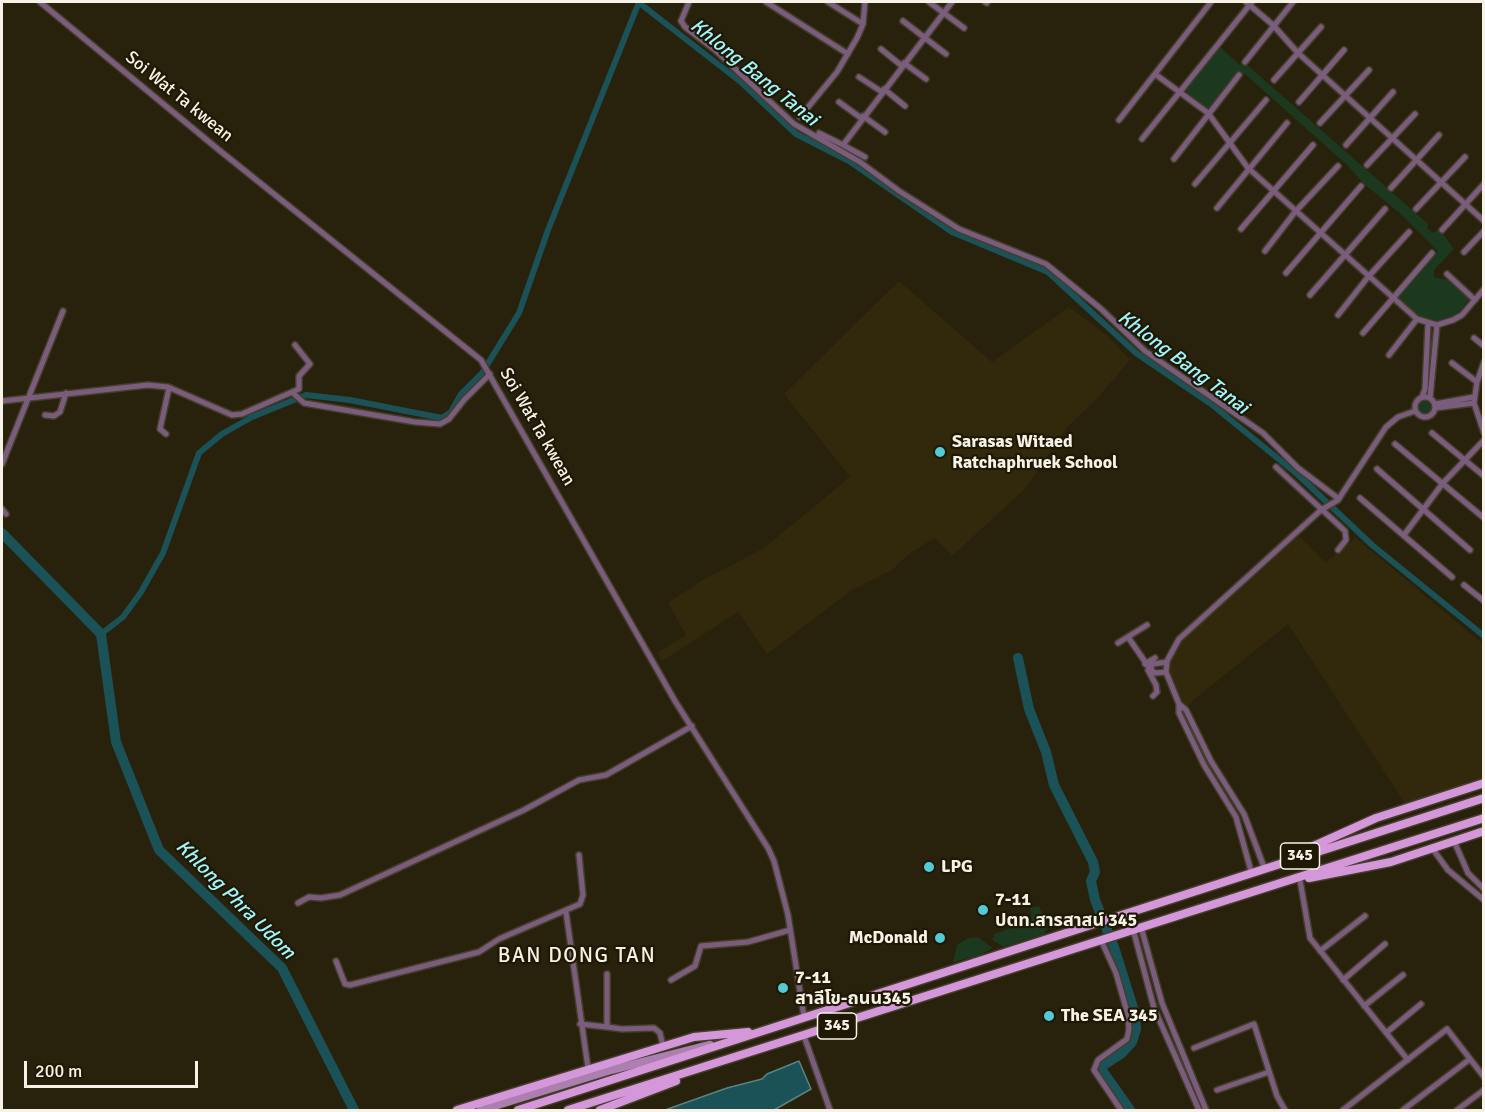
<!DOCTYPE html>
<meta charset="utf-8">
<style>
body{margin:0}
#map{position:relative;width:1485px;height:1112px;overflow:hidden;background:#28210c;font-family:Signika,sans-serif}
canvas{display:block}
.frame{position:absolute;inset:0;border:3px solid #f6f2e5;pointer-events:none}
.scale{position:absolute;left:24px;top:1061px;width:174px;height:27px;box-sizing:border-box;border:3px solid #f6f2e5;border-top:0;padding-left:8px;font-size:18px;line-height:21px;white-space:nowrap;color:#f6f2e5;-webkit-text-stroke:4px #1e1804;paint-order:stroke}
</style>
<div id="map">
<canvas width="1485" height="1112"></canvas>
<div class="frame"></div>
<div class="scale">200 m</div>
</div>
<script>
const ctx = document.querySelector('canvas').getContext('2d');
ctx.lineJoin = 'round';
function fill(path, color) {
  ctx.fillStyle = color;
  ctx.fill(path, 'evenodd');
}
function poly(rows) {
  const path = new Path2D();
  for (const r of rows) {
    if (r.length === 3) {
      path.moveTo(r[0] + r[2], r[1]);
      path.arc(r[0], r[1], r[2], 0, 2 * Math.PI);
      continue;
    }
    path.moveTo(r[0], r[1]);
    for (let i = 2; i < r.length; i += 2) path.lineTo(r[i], r[i + 1]);
  }
  return path;
}
function trace(path, color, width, dash) {
  ctx.strokeStyle = color;
  ctx.lineWidth = width;
  ctx.lineCap = dash ? 'butt' : 'round';
  ctx.setLineDash(dash || []);
  ctx.stroke(path);
}
function write(font, color, halo, rows, align = 'center') {
  ctx.font = font + ' Signika,"Noto Sans Thai",sans-serif';
  ctx.lineWidth = 4.5;
  ctx.setLineDash([]);
  ctx.textBaseline = 'middle';
  ctx.strokeStyle = halo;
  ctx.fillStyle = color;
  for (const [text, x, y, turn = 0] of rows) {
    ctx.save();
    ctx.translate(x, y);
    ctx.rotate((+turn || 0) * Math.PI / 180);
    ctx.textAlign = isNaN(turn) ? turn : align;
    if (halo) ctx.strokeText(text, 0, 0);
    ctx.fillText(text, 0, 0);
    ctx.restore();
  }
}
fill(poly([
 [899,281,992,362,1069,307,1109,337,1130,360,1097,399,1067,427,1026,488,952,556,935,538,910,553,892,570,852,590,767,654,738,612,662,661,657,653,686,635,668,603,701,581,764,548,850,477,784,394],
 [1299,536,1325,562,1356,538,1483,644,1483,784,1408,808,1288,624,1191,702,1186,710,1169,683,1167,662,1179,644]
]), '#32290c');
fill(poly([
 [1220,47,1240,65,1244,62,1428,224,1427,228,1433,233,1438,230,1443,234,1454,249,1434,270,1434,277,1453,281,1470,298,1459,312,1443,321,1429,321,1419,317,1397,296,1438,251,1403,216,1363,183,1347,165,1246,75,1241,73,1208,110,1185,90],
 [1425,407,10],
 [1039,906,1048,926,1044,934,1004,947,992,940,994,934,1032,921,1030,908],
 [978,937,993,948,978,956,953,962,957,945,968,938]
]), '#1c381e');
const water = poly([
 [799,1061,811,1089,774,1110,665,1110,727,1088,762,1079,767,1074,799,1061]
]);
fill(water, '#1a5257');
trace(water, '#5c8282', 1.5);
trace(poly([
 [638,2,742,83,796,134,849,161,952,232,1048,272,1136,353,1211,404,1297,474,1372,545,1484,636],
 [101,634,123,617,141,592,163,553,199,453,222,434,252,417,306,395,350,400,442,418,451,412,461,394,482,373,519,313,548,230,639,2]
]), '#1a5257', 6);
trace(poly([
 [2,533,101,634,116,742,159,850,282,968,354,1110],
 [1018,658,1029,709,1046,752,1054,785,1093,862,1095,872,1091,881,1095,900,1114,947,1135,1014,1136,1029,1132,1042,1122,1053,1102,1066,1101,1069,1130,1110]
]), '#1a5257', 10);
const minor = poly([
 [40,2,219,150,481,360,675,701,768,848,774,861,788,915,804,1017],
 [689,2,681,21,685,27,715,50,794,124,860,162,899,191,959,229,1046,264,1100,308,1145,351,1263,433,1298,468,1339,499],
 [766,2,848,54],
 [828,2,863,24],
 [929,2,964,28],
 [985,2,987,3],
 [1246,2,1273,25,1298,53,1484,221],
 [903,21,946,54],
 [881,49,902,66],
 [1245,62,1293,2],
 [904,63,926,79],
 [1155,74,1208,113,1248,168,1417,319,1437,325,1453,320,1462,315,1484,289],
 [859,77,882,92],
 [1274,80,1321,27],
 [884,89,905,106],
 [839,102,861,118],
 [1299,102,1344,50],
 [863,116,885,132],
 [800,117,837,72,857,38,863,24,865,2],
 [1119,120,1211,2],
 [1320,123,1369,70],
 [819,133,843,145,952,2],
 [1142,139,1252,2],
 [843,145,865,157],
 [1346,145,1393,92],
 [1174,159,1239,75],
 [1367,165,1415,114],
 [1195,184,1266,100],
 [1391,188,1439,135],
 [1217,208,1287,123],
 [1416,209,1465,157],
 [1241,229,1313,145],
 [1442,230,1484,184],
 [1265,251,1295,212,1338,166],
 [1464,252,1484,231],
 [1286,273,1361,186],
 [1447,274,1475,300],
 [1310,295,1385,209],
 [1338,315,1368,277,1409,232],
 [1363,333,1432,253],
 [1474,338,1484,346],
 [1389,355,1417,319],
 [1484,362,1477,382,1474,403,1484,433],
 [1452,363,1477,382],
 [293,393,304,403,415,422,440,424,449,419,464,400,490,374],
 [1425,407,10],
 [1422,397,1425,389,1428,324],
 [1430,398,1437,325],
 [2,401,148,385,168,387,232,415,242,414,299,389,299,376,310,364,295,345],
 [1435,404,1474,397],
 [1435,408,1474,403],
 [45,415,54,416,60,412,66,393],
 [1432,433,1484,476],
 [166,434,160,429,169,388],
 [1395,444,1484,518],
 [2,464,63,311],
 [1276,467,1345,531,1346,540,1338,550],
 [1377,469,1470,550],
 [1360,498,1452,577],
 [2,509,6,514],
 [1404,535,1443,483,1484,440],
 [1464,585,1484,601],
 [1128,637,1150,669],
 [1118,643,1147,625],
 [1145,664,1155,658],
 [1148,670,1156,685,1157,692,1153,696],
 [1166,672,1155,673,1150,669,1153,664,1167,662],
 [1179,704,1186,710,1211,761,1244,814,1264,867],
 [1454,841,1468,873,1484,889],
 [1432,848,1448,870,1484,900],
 [1251,871,1236,817,1204,765,1179,713,1179,704,1166,672,1167,661,1179,639,1321,510,1338,500,1386,427,1398,417,1415,411],
 [1300,880,1310,938,1408,1060],
 [298,903,309,897,321,898,340,895,524,810,579,780,606,775,692,726],
 [566,912,588,1068],
 [1141,927,1162,1003,1206,1110],
 [1133,929,1154,1008,1199,1110],
 [1101,940,1116,973,1128,1015,1129,1029,1127,1039,1098,1060,1094,1070,1121,1110],
 [1320,951,1365,916],
 [336,961,345,984,350,985,479,952,499,939,580,904,583,895,579,855],
 [607,974,607,1027,622,1029,654,1028,660,1033,663,1046],
 [671,980,695,966,701,946,748,942,790,930],
 [1343,980,1385,944],
 [1364,1006,1403,975],
 [580,1024,607,1027],
 [1386,1033,1421,1004],
 [804,1036,830,1110],
 [1194,1048,1254,1024,1277,1096,1285,1110],
 [1217,1090,1269,1072],
 [1343,1110,1447,1029,1484,1077],
 [1403,1110,1470,1059],
 [1457,1110,1484,1090]
]);
const secondary = poly([
 [481,1110,611,1070,710,1045]
]);
const primary = poly([
 [1307,849,1376,818,1484,783],
 [1309,878,1391,862,1484,831],
 [457,1110,694,1037,748,1032],
 [518,1110,1484,798],
 [568,1110,1484,818],
 [600,1110,676,1081]
]);
trace(minor, '#453e2a', 8);
trace(secondary, '#453e2a', 10);
trace(primary, '#453e2a', 11);
trace(minor, '#7a5d7d', 5);
trace(secondary, '#ad7fb1', 8);
trace(primary, '#d498da', 8);
for (const [x, y, r, color] of [
 [940,452,6,"#52cbd7"],
 [929,867,6,"#52cbd7"],
 [983,910,6,"#52cbd7"],
 [940,938,6,"#52cbd7"],
 [783,988,6,"#52cbd7"],
 [1049,1016,6,"#52cbd7"]
]) {
  const dot = new Path2D();
  dot.arc(x, y, r, 0, 2 * Math.PI);
  ctx.fillStyle = color;
  ctx.fill(dot);
  trace(dot, '#1e1804', 2);
}
for (const [x, y, w] of [
 [1300,856,39],
 [837,1026,39]
]) {
  const box = new Path2D();
  box.roundRect(x - w / 2, y - 13, w, 26, 4.5);
  ctx.fillStyle = '#1e1804';
  ctx.fill(box);
  trace(box, '#f6f2e5', 1.5);
}
write('bold 16px', '#f6f2e5', null, [
 ["345",1300,856],
 ["345",837,1026]
]);
write('18px', '#f6f2e5', '#1e1804', [
 ["Soi Wat Ta kwean",179,97,39],
 ["Soi Wat Ta kwean",537,427,60]
]);
write('bold 18px', '#f6f2e5', '#1e1804', [
 ["Sarasas Witaed",952,442],
 ["Ratchaphruek School",952,463],
 ["LPG",941,867],
 ["7-11",995,900],
 ["ปตท.สารสาสน์ 345",995,921],
 ["McDonald",928,938,"right"],
 ["7-11",795,978],
 ["สาลีโข-ถนน345",795,999],
 ["The SEA 345",1061,1016]
], 'left');
write('italic 20px', '#a1f5fd', '#1e1804', [
 ["Khlong Bang Tanai",754,73,39],
 ["Khlong Bang Tanai",1183,363,37],
 ["Khlong Phra Udom",235,900,45]
]);
ctx.letterSpacing = '1.5px';
write('21px', '#f6f2e5', '#1e1804', [
 ["BAN DONG TAN",577,956]
]);
ctx.letterSpacing = '0px';
</script>
